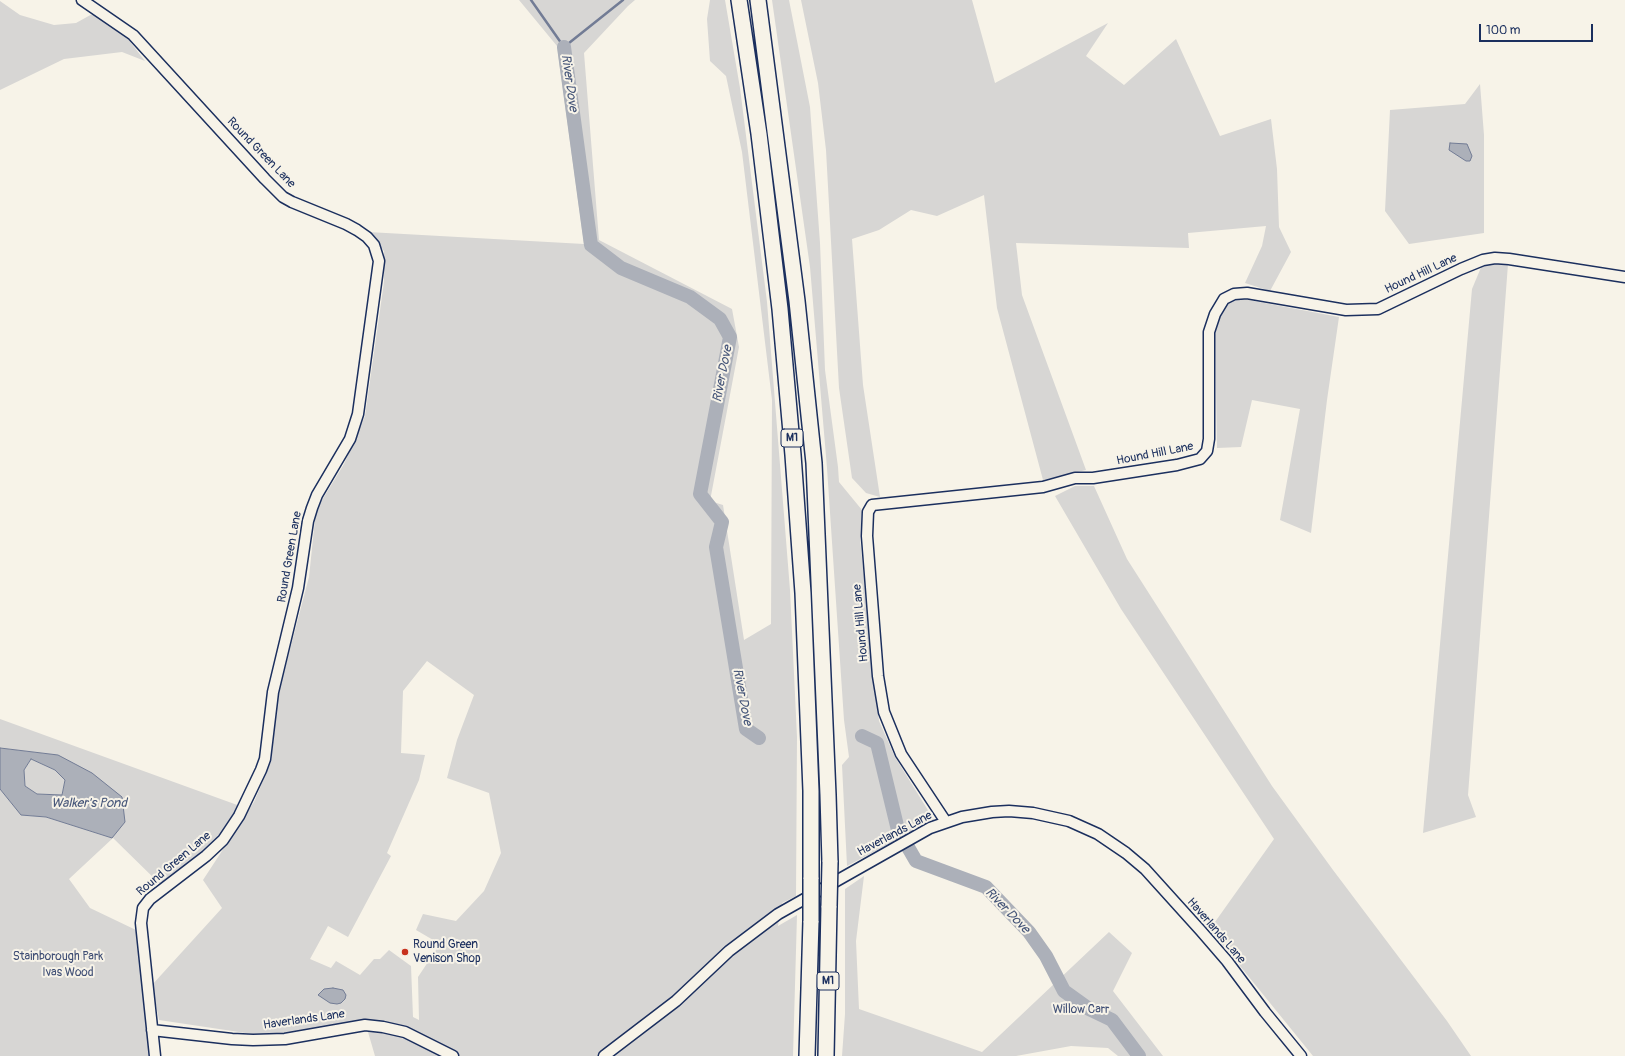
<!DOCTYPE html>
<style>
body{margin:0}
#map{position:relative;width:1625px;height:1056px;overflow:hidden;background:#f7f3e8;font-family:Pangolin,sans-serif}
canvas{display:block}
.scale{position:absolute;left:1479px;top:24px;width:114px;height:18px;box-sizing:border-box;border:2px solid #1b2f5e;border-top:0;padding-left:5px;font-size:12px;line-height:14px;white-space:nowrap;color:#1b2f5e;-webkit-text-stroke:3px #f7f3e8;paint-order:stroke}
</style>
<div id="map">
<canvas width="1625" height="1056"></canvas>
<div class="scale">100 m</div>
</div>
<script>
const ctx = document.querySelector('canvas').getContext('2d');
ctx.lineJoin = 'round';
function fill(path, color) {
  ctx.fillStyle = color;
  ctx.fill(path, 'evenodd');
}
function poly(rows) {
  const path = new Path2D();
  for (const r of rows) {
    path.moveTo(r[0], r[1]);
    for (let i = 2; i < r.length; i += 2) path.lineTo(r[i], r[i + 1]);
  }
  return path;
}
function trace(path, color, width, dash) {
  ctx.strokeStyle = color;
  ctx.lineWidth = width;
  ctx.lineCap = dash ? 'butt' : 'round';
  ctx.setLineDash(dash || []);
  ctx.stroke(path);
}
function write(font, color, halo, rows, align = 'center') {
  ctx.font = font + ' Pangolin,sans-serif';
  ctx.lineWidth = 4;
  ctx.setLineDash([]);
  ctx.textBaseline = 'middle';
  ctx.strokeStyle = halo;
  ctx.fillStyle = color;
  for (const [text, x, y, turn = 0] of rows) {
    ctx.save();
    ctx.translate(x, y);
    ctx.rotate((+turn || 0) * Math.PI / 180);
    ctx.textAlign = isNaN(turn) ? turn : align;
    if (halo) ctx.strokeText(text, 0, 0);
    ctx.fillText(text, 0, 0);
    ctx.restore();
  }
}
fill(poly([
 [519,0,635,0,628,6,584,53,599,240,732,309,739,347,710,501,723,505,744,640,771,624,772,400,742,152,726,76,710,61,707,19,710,0,725,0,740,88,767,302,790,590,797,737,796,896,782,903,778,926,797,915,793,1056,375,1056,368,1032,259,1035,159,1020,152,985,222,908,203,880,254,802,271,762,278,695,309,577,316,510,344,464,365,416,384,282,384,251,368,232,584,244,557,46],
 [427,661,474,695,457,740,447,778,489,793,501,853,484,891,456,921,423,914,416,930,440,944,418,977,419,1020,413,1017,411,966,389,950,380,959,374,959,360,975,336,961,331,968,310,959,328,926,348,937,391,856,387,853,419,780,425,755,401,753,403,691],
 [772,0,789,0,810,107,820,243,825,370,838,467,839,482,862,510,860,539,879,721,895,757,934,820,847,866,842,765,849,757,844,720,827,468,810,267],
 [801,0,972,0,995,83,1108,23,1086,56,1124,85,1176,39,1220,136,1271,119,1277,169,1279,227,1291,252,1270,291,1245,283,1262,246,1266,226,1188,233,1189,248,1016,243,1022,295,1086,470,1043,480,997,308,984,195,937,216,911,210,879,230,852,239,863,385,880,497,866,493,852,478,839,388,826,150,818,83],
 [0,1,20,15,54,25,76,23,94,13,124,34,145,61,122,52,64,59,0,90],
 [1480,84,1484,135,1484,233,1409,244,1385,211,1390,110,1465,104],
 [1496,261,1508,264,1468,795,1476,817,1423,833,1472,289,1482,265],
 [1238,298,1339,317,1327,400,1311,533,1280,520,1300,409,1252,400,1241,447,1217,448,1215,326,1226,304],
 [1075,486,1094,486,1127,559,1272,786,1333,870,1447,1021,1471,1056,1313,1056,1210,929,1274,839,1121,609,1055,496],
 [0,719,240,806,221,835,161,885,113,838,69,879,90,908,136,930,150,1056,0,1056,0,789,22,815,46,817,112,838,58,755,0,748],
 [31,759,55,770,65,780,62,795,37,794,25,786,24,770],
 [864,876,856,941,859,1009,982,1052,1109,932,1132,953,1113,991,1163,1056,1118,1056,1108,1048,1071,1046,1016,1056,842,1056,845,1014,845,889]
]), '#d7d6d4');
const water = poly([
 [1450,143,1467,144,1472,156,1470,161,1466,161,1449,150,1450,143],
 [0,748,58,755,92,773,122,797,125,822,112,838,46,817,21,815,0,789,0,748],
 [31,759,55,770,65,780,62,795,37,794,25,786,24,770,31,759],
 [333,988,343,990,346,995,345,999,341,1003,337,1004,330,1003,318,995,324,989,333,988]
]);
fill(water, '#acb0b9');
trace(water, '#727c95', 1);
trace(poly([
 [531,0,564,47,623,0]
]), '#727c95', 2.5);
trace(poly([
 [564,47,591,245,621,268,690,297,720,319,730,337,700,494,722,522,716,547,746,729,759,738],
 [862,736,877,743,898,830,916,861,986,887,1029,932,1046,956,1064,991,1089,1009,1112,1020,1139,1056]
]), '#acb0b9', 14);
const minor = poly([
 [82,0,133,35,265,179,283,197,292,202,346,224,357,230,367,237,374,245,379,261,358,414,350,439,317,495,312,508,308,521,298,588,273,692,265,759,261,770,239,816,223,840,206,856,150,899,143,908,141,923,155,1056],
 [946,822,901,754,884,712,878,676,867,536,868,512,872,505,1043,487,1075,478,1093,478,1177,465,1200,459,1207,451,1209,439,1209,332,1215,314,1224,299,1234,294,1247,293,1346,310,1378,309,1461,269,1483,260,1495,258,1509,259,1625,277],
 [152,1030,232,1039,253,1040,285,1039,365,1025,383,1027,405,1032,453,1056],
 [604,1056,676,1001,729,951,778,914,930,828,962,817,992,812,1009,811,1033,813,1069,821,1098,834,1126,853,1145,869,1201,931,1227,961,1265,1012,1301,1056]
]);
const highway = poly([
 [739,0,759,134,780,309,793,455,803,593,811,791,811,879],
 [758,0,797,301,814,463,828,795,830,862],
 [807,1056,811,921],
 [826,1056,829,906]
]);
trace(minor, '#1b2f5e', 13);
trace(highway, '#1b2f5e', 18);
trace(minor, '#f7f3e8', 10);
trace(highway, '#f7f3e8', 15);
const highwayBridge = poly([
 [829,906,830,862],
 [811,921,811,879]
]);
trace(highwayBridge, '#1b2f5e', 18, []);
trace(highwayBridge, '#f7f3e8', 15);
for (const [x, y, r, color] of [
 [405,952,4,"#c8321e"]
]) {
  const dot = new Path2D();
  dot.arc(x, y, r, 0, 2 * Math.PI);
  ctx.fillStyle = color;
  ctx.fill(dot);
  trace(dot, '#f7f3e8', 1.5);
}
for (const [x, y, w] of [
 [792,438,22],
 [828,981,22]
]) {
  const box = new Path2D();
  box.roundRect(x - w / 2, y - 9, w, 18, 3);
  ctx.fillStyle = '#f7f3e8';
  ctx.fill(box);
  trace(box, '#1b2f5e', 1);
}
write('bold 11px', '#1b2f5e', null, [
 ["M1",792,438],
 ["M1",828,981]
]);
write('12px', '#1b2f5e', '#f7f3e8', [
 ["Round Green Lane",261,153,46],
 ["Hound Hill Lane",1421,274,-25],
 ["Hound Hill Lane",1155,454,-11],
 ["Round Green Lane",290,557,-80],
 ["Hound Hill Lane",861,623,-95],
 ["Haverlands Lane",895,834,-28],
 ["Round Green Lane",174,864,-40],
 ["Haverlands Lane",1216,931,49],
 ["Haverlands Lane",304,1020,-8]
]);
write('12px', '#1b2f5e', '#f7f3e8', [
 ["Round Green",413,945],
 ["Venison Shop",413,959]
], 'left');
write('12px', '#415076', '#f7f3e8', [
 ["Stainborough Park",58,957],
 ["Ivas Wood",68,973],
 ["Willow Carr",1081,1010]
]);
write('italic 13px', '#465679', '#f7f3e8', [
 ["River Dove",569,83,82],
 ["River Dove",723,374,-79],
 ["River Dove",742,697,79],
 ["Walker's Pond",89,804],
 ["River Dove",1007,911,46]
]);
</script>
